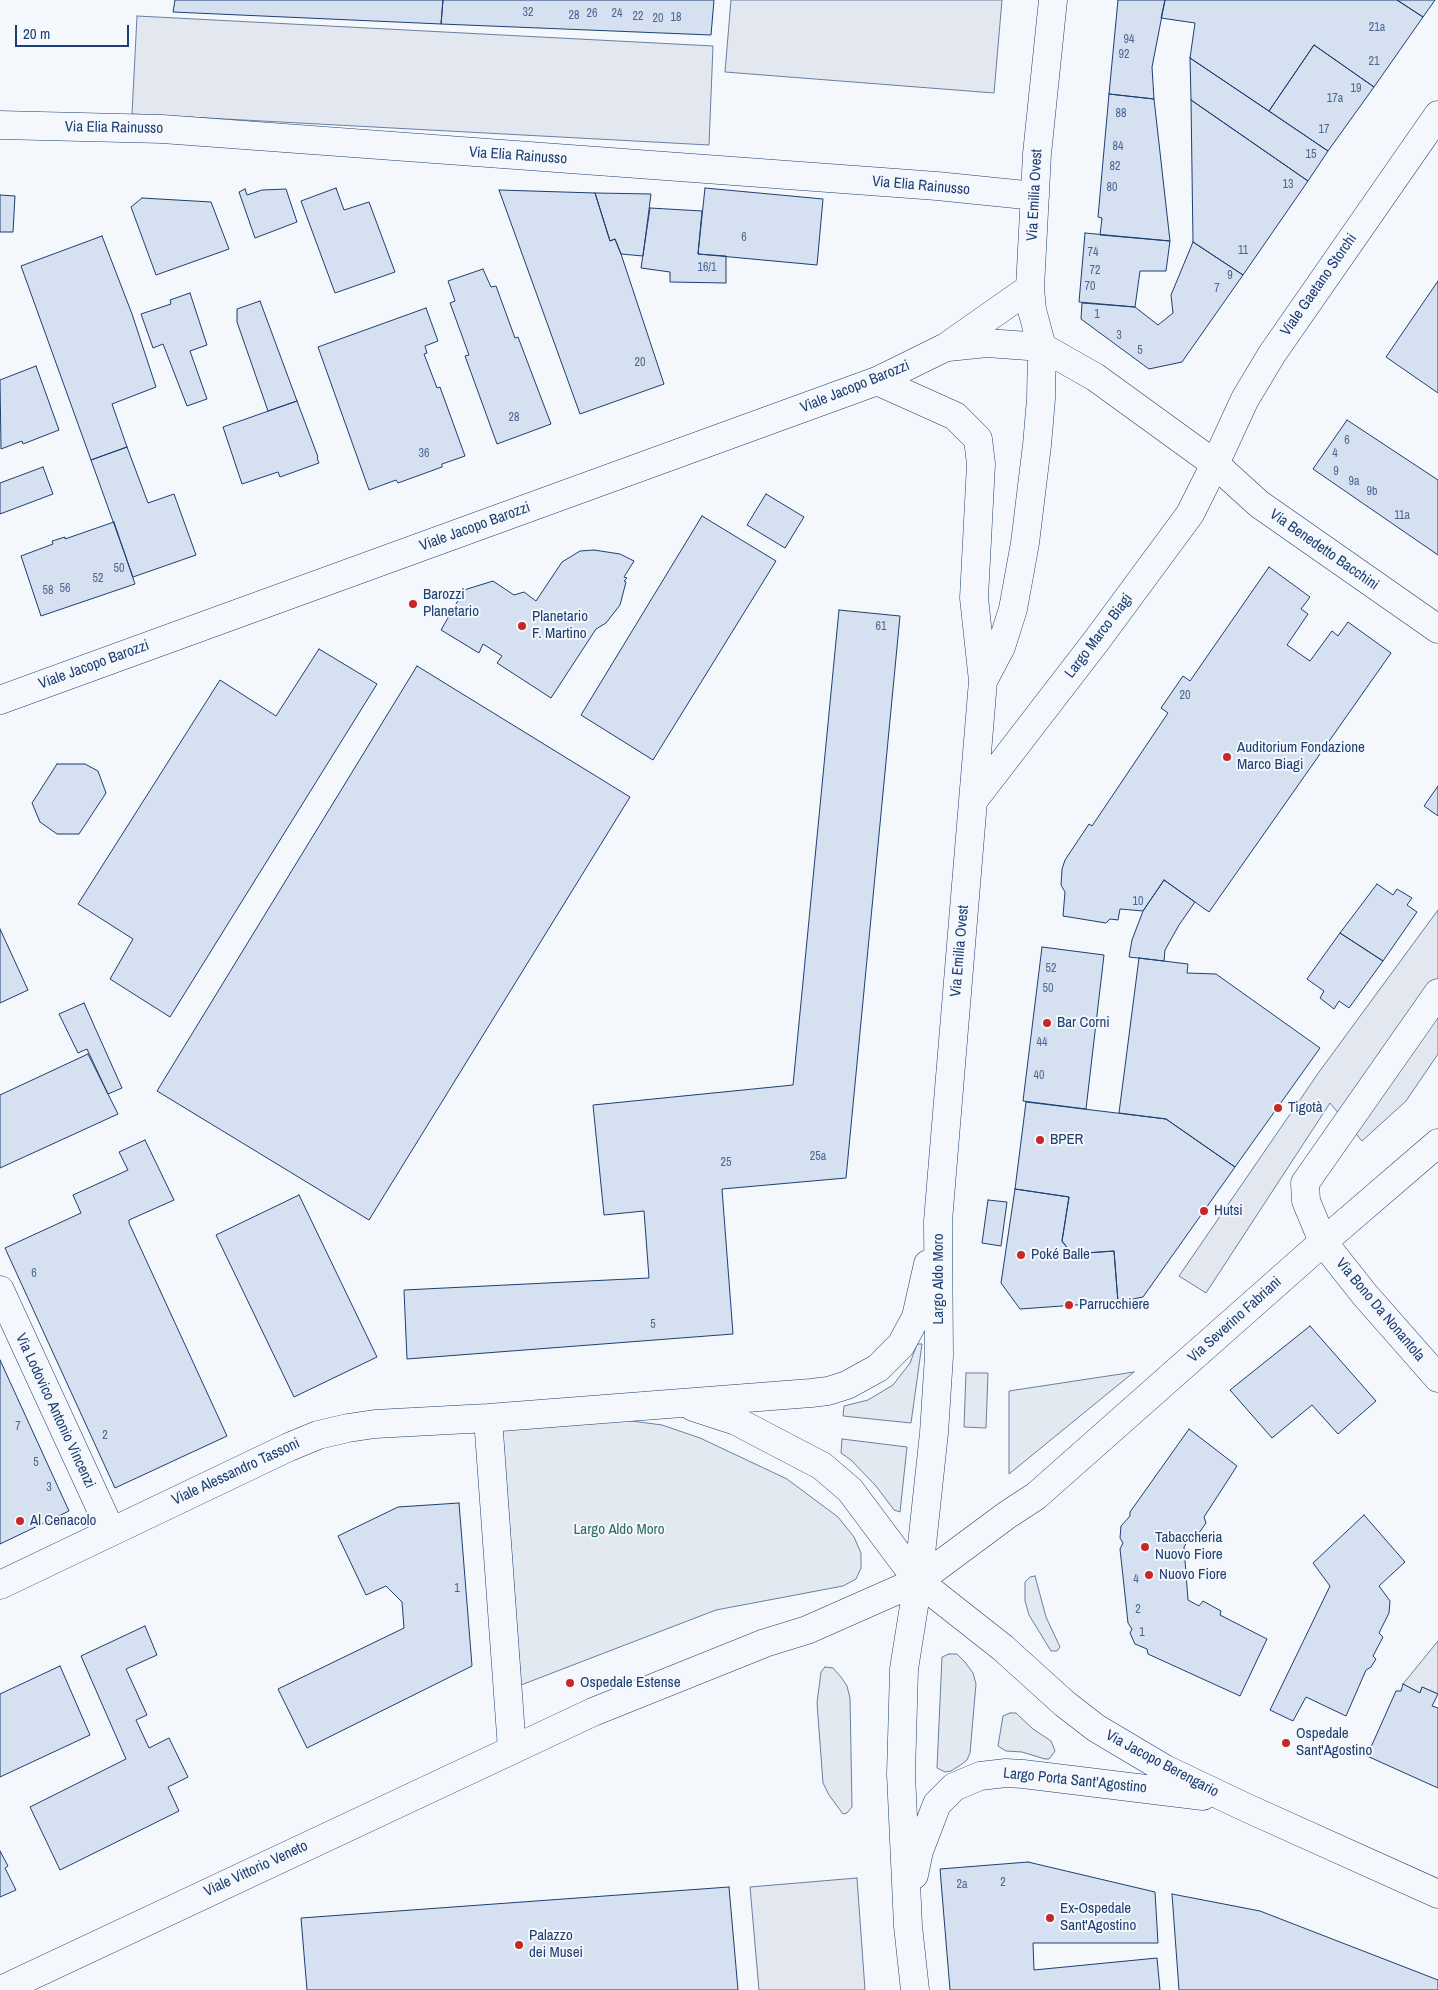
<!DOCTYPE html>
<meta charset="utf-8">
<style>
body{margin:0}
#map{position:relative;width:1438px;height:1990px;overflow:hidden;background:#f4f7fb;font-family:"Archivo Narrow",sans-serif}
canvas{display:block}
.scale{position:absolute;left:15px;top:25px;width:114px;height:22px;box-sizing:border-box;border:2px solid #1d3f73;border-top:0;padding-left:6px;font-size:15px;line-height:18px;white-space:nowrap;color:#1d3f73;-webkit-text-stroke:4px #f4f7fb;paint-order:stroke}
</style>
<div id="map">
<canvas width="1438" height="1990"></canvas>
<div class="scale">20 m</div>
</div>
<script>
const ctx = document.querySelector('canvas').getContext('2d');
ctx.lineJoin = 'round';
function fill(path, color) {
  ctx.fillStyle = color;
  ctx.fill(path, 'evenodd');
}
function poly(rows) {
  const path = new Path2D();
  for (const r of rows) {
    path.moveTo(r[0], r[1]);
    for (let i = 2; i < r.length; i += 2) path.lineTo(r[i], r[i + 1]);
  }
  return path;
}
function trace(path, color, width, dash) {
  ctx.strokeStyle = color;
  ctx.lineWidth = width;
  ctx.lineCap = dash ? 'butt' : 'round';
  ctx.setLineDash(dash || []);
  ctx.stroke(path);
}
function write(font, color, halo, rows, align = 'center') {
  ctx.font = font + ' "Archivo Narrow",sans-serif';
  ctx.lineWidth = 4;
  ctx.setLineDash([]);
  ctx.textBaseline = 'middle';
  ctx.strokeStyle = halo;
  ctx.fillStyle = color;
  for (const [text, x, y, turn = 0] of rows) {
    ctx.save();
    ctx.translate(x, y);
    ctx.rotate((+turn || 0) * Math.PI / 180);
    ctx.textAlign = isNaN(turn) ? turn : align;
    if (halo) ctx.strokeText(text, 0, 0);
    ctx.fillText(text, 0, 0);
    ctx.restore();
  }
}
const green = poly([
 [917,1344,922,1344,911,1423,843,1416,844,1406,868,1400,893,1385,910,1363,917,1344],
 [1134,1372,1009,1474,1009,1391,1134,1372],
 [966,1373,988,1373,986,1428,964,1427,966,1373],
 [617,1419,662,1425,700,1438,787,1479,838,1517,854,1537,861,1553,861,1568,856,1579,843,1586,716,1610,521,1685,502,1424,617,1419],
 [842,1439,907,1447,900,1512,894,1510,876,1486,851,1460,841,1453,842,1439],
 [1035,1576,1046,1617,1060,1647,1057,1651,1051,1651,1029,1615,1025,1601,1025,1582,1030,1577,1035,1576],
 [949,1654,957,1654,965,1662,973,1673,976,1684,970,1753,967,1760,962,1764,951,1771,945,1772,937,1768,942,1657,949,1654],
 [825,1667,833,1668,841,1677,847,1686,850,1698,852,1807,847,1813,843,1814,829,1795,823,1783,817,1703,821,1672,825,1667],
 [1010,1713,1016,1713,1033,1729,1051,1741,1055,1751,1049,1759,1045,1759,1022,1752,1006,1751,998,1746,1003,1716,1010,1713]
]);
fill(green, '#e3e9f0');
trace(green, '#687fa3', 1);
const parking = poly([
 [731,0,1002,0,994,93,725,72,731,0],
 [137,16,713,46,709,145,132,114,137,16],
 [1438,910,1438,1054,1406,1101,1362,1141,1330,1103,1206,1293,1179,1276,1319,1072,1438,910],
 [1438,1641,1438,1694,1422,1687,1420,1693,1403,1684,1438,1641],
 [857,1878,865,1990,759,1990,750,1887,857,1878]
]);
fill(parking, '#e3e8f0');
trace(parking, '#687fa3', 1);
const building = poly([
 [175,0,443,0,441,24,173,12,175,0],
 [443,0,714,0,711,35,441,24,443,0],
 [1118,0,1165,0,1152,67,1154,99,1109,94,1118,0],
 [1165,0,1397,0,1423,17,1374,87,1314,45,1269,111,1190,58,1195,23,1161,18,1165,0],
 [1397,0,1435,0,1423,17,1397,0],
 [1314,45,1374,87,1328,151,1269,111,1314,45],
 [1190,58,1328,151,1308,181,1191,100,1190,58],
 [1109,94,1154,99,1170,241,1100,235,1102,218,1098,217,1109,94],
 [1191,100,1308,181,1243,275,1193,242,1191,100],
 [336,188,344,210,369,202,395,272,335,293,301,201,336,188],
 [705,188,823,199,817,265,698,254,705,188],
 [245,189,247,195,262,190,286,189,297,222,255,238,239,192,245,189],
 [499,190,595,193,610,241,615,239,621,254,664,384,580,414,499,190],
 [595,193,651,194,643,256,621,254,615,239,610,241,595,193],
 [0,195,15,196,13,232,0,232,0,195],
 [142,198,211,202,229,249,156,275,131,207,142,198],
 [650,208,702,211,698,254,726,256,726,283,670,282,670,272,641,268,650,208],
 [1085,233,1170,241,1166,271,1140,271,1135,307,1079,302,1085,233],
 [102,236,132,314,156,387,112,404,127,447,91,460,21,266,102,236],
 [1193,242,1243,275,1182,362,1149,369,1081,319,1082,303,1135,307,1158,325,1173,313,1171,295,1193,242],
 [483,269,491,287,496,286,515,338,518,337,551,424,497,444,465,356,469,355,450,303,455,301,448,281,483,269],
 [1438,281,1438,393,1386,357,1438,281],
 [190,293,207,345,190,351,207,399,187,406,163,344,153,348,141,314,171,304,170,300,190,293],
 [260,301,297,401,268,411,237,322,237,309,260,301],
 [426,308,438,341,425,346,427,353,424,354,437,388,440,387,465,456,442,464,442,467,398,483,396,480,369,490,318,347,426,308],
 [36,366,59,430,23,444,22,441,1,449,0,380,36,366],
 [297,401,318,457,317,458,319,463,280,477,278,472,242,484,223,427,297,401],
 [1347,420,1438,480,1438,555,1313,469,1347,420],
 [127,447,148,503,174,494,196,555,133,577,91,460,127,447],
 [43,467,53,494,0,514,0,483,43,467],
 [766,494,804,517,785,548,747,525,766,494],
 [702,516,776,561,653,760,581,715,702,516],
 [114,522,135,584,41,616,21,556,53,544,52,541,65,537,65,539,114,522],
 [594,550,620,554,634,561,624,577,627,578,624,581,626,582,620,605,606,623,596,629,551,698,497,663,502,656,483,644,479,653,441,630,464,590,493,581,514,595,524,592,536,601,562,562,580,551,594,550],
 [1269,567,1310,597,1301,609,1308,614,1287,645,1310,661,1332,631,1338,636,1348,622,1391,653,1209,912,1164,880,1143,911,1120,909,1118,920,1110,919,1106,923,1063,916,1065,892,1061,885,1062,869,1065,860,1089,824,1092,826,1168,713,1161,708,1183,676,1190,681,1269,567],
 [839,610,900,616,846,1178,722,1189,733,1334,407,1359,404,1290,649,1278,644,1211,604,1215,593,1105,793,1085,839,610],
 [319,649,377,684,170,1017,110,979,133,939,78,904,220,680,276,716,319,649],
 [417,666,630,797,369,1220,157,1091,417,666],
 [57,764,85,764,98,771,106,793,79,834,57,834,40,822,32,803,57,764],
 [1438,786,1438,816,1424,806,1438,786],
 [1164,880,1195,902,1179,925,1165,950,1164,961,1129,957,1132,940,1143,911,1164,880],
 [1377,884,1393,895,1397,889,1412,898,1407,905,1417,912,1383,961,1340,933,1377,884],
 [0,929,28,990,0,1003,0,929],
 [1340,933,1383,961,1349,1008,1339,1001,1334,1009,1320,998,1324,991,1307,979,1340,933],
 [1042,947,1104,955,1086,1109,1023,1101,1042,947],
 [1139,958,1188,964,1187,973,1216,974,1320,1048,1235,1167,1166,1119,1119,1113,1139,958],
 [84,1003,122,1088,108,1094,87,1049,78,1053,59,1014,84,1003],
 [88,1054,118,1114,0,1168,0,1095,88,1054],
 [1026,1102,1166,1119,1235,1167,1143,1297,1118,1302,1114,1251,1072,1254,1062,1241,1069,1197,1015,1189,1026,1102],
 [145,1140,174,1200,129,1220,129,1223,227,1436,115,1488,5,1248,81,1213,73,1195,128,1170,119,1152,145,1140],
 [1015,1189,1069,1197,1062,1241,1072,1254,1114,1251,1118,1302,1020,1309,1001,1283,1015,1189],
 [299,1195,377,1357,294,1397,216,1235,299,1195],
 [988,1200,1007,1202,1001,1246,982,1243,988,1200],
 [1310,1326,1376,1401,1338,1434,1312,1405,1272,1438,1230,1390,1310,1326],
 [0,1360,69,1511,0,1544,0,1360],
 [1189,1429,1237,1466,1204,1517,1206,1523,1196,1537,1190,1537,1184,1547,1188,1600,1199,1606,1203,1601,1221,1611,1220,1615,1267,1639,1240,1696,1148,1654,1147,1649,1135,1644,1130,1633,1132,1629,1128,1623,1120,1549,1123,1543,1120,1538,1121,1526,1130,1516,1130,1512,1189,1429],
 [459,1503,472,1666,307,1748,278,1689,404,1628,402,1602,386,1586,366,1595,338,1536,398,1507,459,1503],
 [1364,1515,1405,1562,1379,1586,1390,1601,1389,1613,1379,1633,1383,1637,1373,1656,1376,1659,1371,1667,1366,1670,1346,1716,1306,1697,1293,1721,1270,1710,1330,1586,1313,1563,1364,1515],
 [145,1626,157,1655,126,1669,147,1715,136,1720,149,1748,169,1738,188,1777,168,1787,179,1811,60,1870,30,1807,126,1759,81,1656,145,1626],
 [60,1666,90,1735,0,1777,0,1694,60,1666],
 [1403,1684,1420,1693,1422,1687,1438,1694,1432,1706,1438,1708,1438,1788,1367,1756,1396,1691,1401,1691,1403,1684],
 [0,1851,8,1866,5,1868,16,1890,0,1897,0,1851],
 [1028,1862,1155,1892,1158,1943,1033,1943,1034,1970,1157,1958,1160,1990,950,1990,940,1869,1028,1862],
 [729,1887,738,1990,307,1990,301,1918,729,1887],
 [1172,1894,1260,1911,1438,1980,1438,1990,1179,1990,1172,1894]
]);
fill(building, '#d5e0f0');
trace(building, '#1d3f73', 1);
const minor = poly([
 [0,125,162,129,937,186,1035,196],
 [948,347,987,343,1042,347,1095,377,1215,464,1259,504,1438,629],
 [877,381,955,416,978,439,981,464,974,598,983,681,938,1221,939,1356,934,1433,918,1581,904,1669,901,1774,908,1926,915,1990],
 [983,681,1001,647,1013,609,1025,543,1037,445,1041,399,1042,347,1032,310,1030,288,1037,154,1053,0],
 [0,700,877,381,946,347,1030,288],
 [973,801,1097,640,1190,514,1215,464,1245,399,1272,354,1438,115],
 [1438,993,1305,1183,1306,1201,1323,1242,1365,1295,1438,1378],
 [0,1290,111,1531],
 [693,1407,736,1421,822,1466,850,1490,918,1581,1003,1648,1065,1704,1096,1728,1165,1769,1247,1808,1438,1894],
 [488,1418,512,1749],
 [0,1585,289,1447,318,1435,348,1428,375,1424,488,1418,811,1393,828,1391,847,1385,878,1368,901,1345,916,1317,928,1264],
 [914,1875,919,1851,937,1804,954,1787,980,1776,1006,1773,1023,1774,1203,1796],
 [1,1990,593,1712,765,1643,807,1630,918,1581,1007,1515,1036,1496,1323,1242,1438,1143]
]);
trace(minor, '#1d3f73', 29);
trace(minor, '#f4f7fb', 28);
for (const [x, y, r, color] of [
 [413,604,5,"#c62828"],
 [522,626,5,"#c62828"],
 [1227,757,5,"#c62828"],
 [1047,1023,5,"#c62828"],
 [1278,1108,5,"#c62828"],
 [1040,1140,5,"#c62828"],
 [1204,1211,5,"#c62828"],
 [1021,1255,5,"#c62828"],
 [1069,1305,5,"#c62828"],
 [20,1521,5,"#c62828"],
 [1145,1547,5,"#c62828"],
 [1149,1575,5,"#c62828"],
 [570,1683,5,"#c62828"],
 [1286,1743,5,"#c62828"],
 [1050,1918,5,"#c62828"],
 [519,1945,5,"#c62828"]
]) {
  const dot = new Path2D();
  dot.arc(x, y, r, 0, 2 * Math.PI);
  ctx.fillStyle = color;
  ctx.fill(dot);
  trace(dot, '#f4f7fb', 2);
}
write('12px', '#4b6792', null, [
 ["32",528,13],
 ["26",592,14],
 ["24",617,14],
 ["28",574,16],
 ["22",638,17],
 ["18",676,18],
 ["20",658,19],
 ["21a",1377,28],
 ["94",1129,40],
 ["92",1124,55],
 ["21",1374,62],
 ["19",1356,89],
 ["17a",1335,99],
 ["88",1121,114],
 ["17",1324,130],
 ["84",1118,147],
 ["15",1311,155],
 ["82",1115,167],
 ["13",1288,185],
 ["80",1112,188],
 ["6",744,238],
 ["11",1243,251],
 ["74",1093,253],
 ["16/1",707,268],
 ["72",1095,271],
 ["9",1230,276],
 ["70",1090,287],
 ["7",1217,289],
 ["1",1097,315],
 ["3",1119,336],
 ["5",1140,351],
 ["20",640,363],
 ["28",514,418],
 ["6",1347,441],
 ["36",424,454],
 ["4",1335,454],
 ["9",1336,472],
 ["9a",1354,482],
 ["9b",1372,492],
 ["11a",1402,516],
 ["50",119,569],
 ["52",98,579],
 ["56",65,589],
 ["58",48,591],
 ["61",881,627],
 ["20",1185,696],
 ["10",1138,902],
 ["52",1051,969],
 ["50",1048,989],
 ["44",1042,1043],
 ["40",1039,1076],
 ["25a",818,1157],
 ["25",726,1163],
 ["6",34,1274],
 ["5",653,1325],
 ["7",18,1427],
 ["2",105,1436],
 ["5",36,1463],
 ["3",49,1488],
 ["4",1136,1580],
 ["1",457,1589],
 ["2",1138,1610],
 ["1",1142,1633],
 ["2",1003,1883],
 ["2a",962,1885]
]);
write('15px', '#1d3f73', '#f4f7fb', [
 ["Via Elia Rainusso",114,128,1],
 ["Via Elia Rainusso",518,156,4],
 ["Via Elia Rainusso",921,186,5],
 ["Via Emilia Ovest",1035,195,-87],
 ["Viale Gaetano Storchi",1319,285,-55],
 ["Viale Jacopo Barozzi",855,387,-22],
 ["Viale Jacopo Barozzi",475,527,-20],
 ["Via Benedetto Bacchini",1324,550,35],
 ["Largo Marco Biagi",1099,636,-53],
 ["Viale Jacopo Barozzi",94,665,-20],
 ["Via Emilia Ovest",960,951,-85],
 ["Largo Aldo Moro",939,1279,-90],
 ["Via Bono Da Nonantola",1380,1310,50],
 ["Via Severino Fabriani",1235,1320,-42],
 ["Via Lodovico Antonio Vincenzi",55,1411,65],
 ["Viale Alessandro Tassoni",236,1472,-25],
 ["Via Jacopo Berengario",1162,1764,28],
 ["Largo Porta Sant’Agostino",1075,1781,6],
 ["Viale Vittorio Veneto",256,1869,-25]
]);
write('15px', '#1d3f73', '#f4f7fb', [
 ["Barozzi",423,595],
 ["Planetario",423,612],
 ["Planetario",532,617],
 ["F. Martino",532,634],
 ["Auditorium Fondazione",1237,748],
 ["Marco Biagi",1237,765],
 ["Bar Corni",1057,1023],
 ["Tigotà",1288,1108],
 ["BPER",1050,1140],
 ["Hutsi",1214,1211],
 ["Poké Balle",1031,1255],
 ["Parrucchiere",1079,1305],
 ["Al Cenacolo",30,1521],
 ["Tabaccheria",1155,1538],
 ["Nuovo Fiore",1155,1555],
 ["Nuovo Fiore",1159,1575],
 ["Ospedale Estense",580,1683],
 ["Ospedale",1296,1734],
 ["Sant'Agostino",1296,1751],
 ["Ex-Ospedale",1060,1909],
 ["Sant'Agostino",1060,1926],
 ["Palazzo",529,1936],
 ["dei Musei",529,1953]
], 'left');
write('15px', '#2c6c60', '#f4f7fb', [
 ["Largo Aldo Moro",619,1530]
]);
</script>
